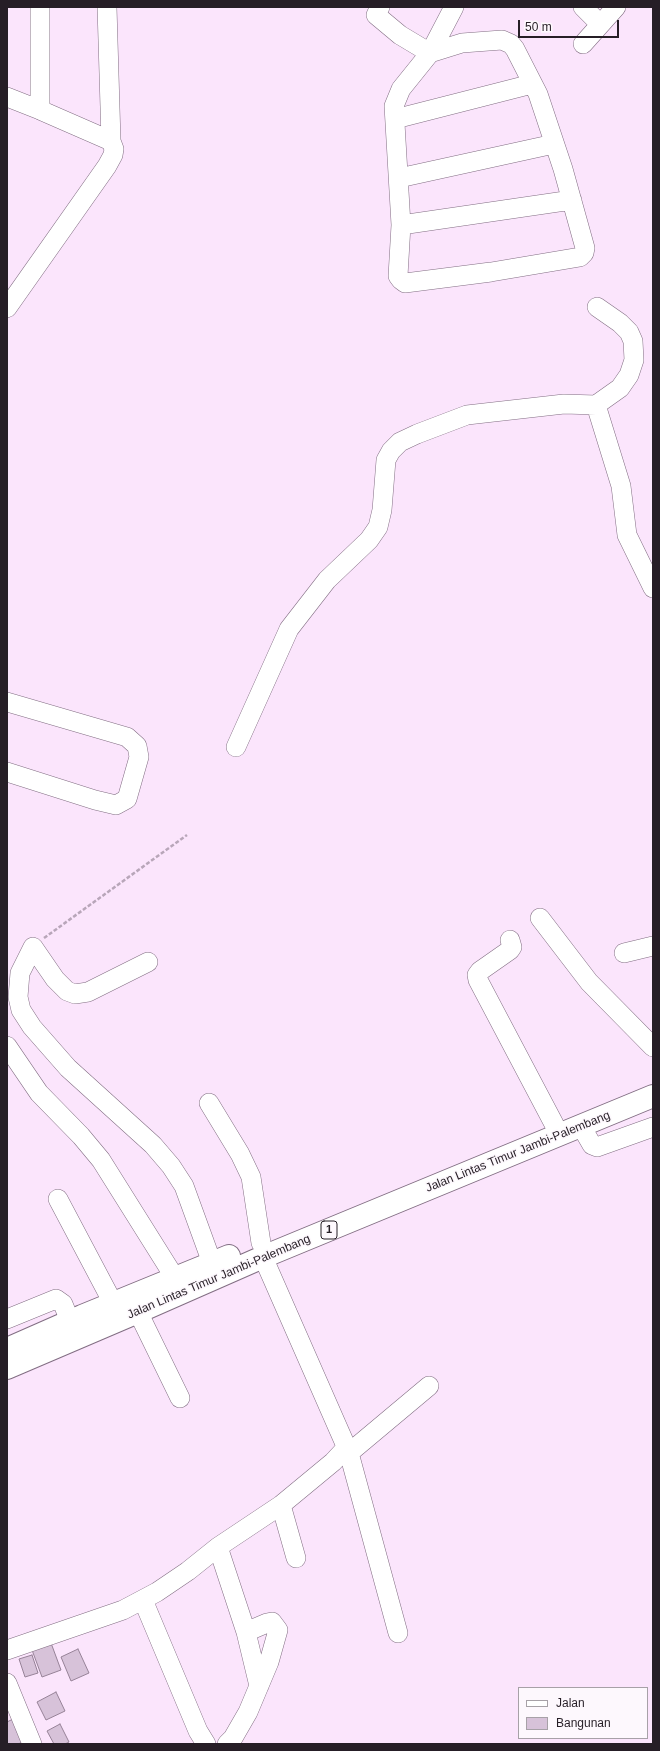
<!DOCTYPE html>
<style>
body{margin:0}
#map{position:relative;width:660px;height:1751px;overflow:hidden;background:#fbe5fc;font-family:Arial,sans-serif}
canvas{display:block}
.frame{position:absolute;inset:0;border:8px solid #261e26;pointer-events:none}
.legend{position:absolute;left:518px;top:1687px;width:130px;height:52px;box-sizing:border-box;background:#fdf8fd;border:1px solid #a7a1a7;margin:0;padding:5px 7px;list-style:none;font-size:12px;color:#261e26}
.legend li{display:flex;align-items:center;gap:8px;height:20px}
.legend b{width:20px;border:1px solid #a7a1a7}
.scale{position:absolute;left:518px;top:20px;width:101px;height:18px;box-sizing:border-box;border:2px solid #261e26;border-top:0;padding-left:5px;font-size:12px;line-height:14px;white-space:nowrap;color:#261e26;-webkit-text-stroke:3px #fdf8fd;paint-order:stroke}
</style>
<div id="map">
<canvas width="660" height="1751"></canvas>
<div class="frame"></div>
<ul class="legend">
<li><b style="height:5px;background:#fff"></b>Jalan</li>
<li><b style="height:11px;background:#d7c2d9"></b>Bangunan</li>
</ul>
<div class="scale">50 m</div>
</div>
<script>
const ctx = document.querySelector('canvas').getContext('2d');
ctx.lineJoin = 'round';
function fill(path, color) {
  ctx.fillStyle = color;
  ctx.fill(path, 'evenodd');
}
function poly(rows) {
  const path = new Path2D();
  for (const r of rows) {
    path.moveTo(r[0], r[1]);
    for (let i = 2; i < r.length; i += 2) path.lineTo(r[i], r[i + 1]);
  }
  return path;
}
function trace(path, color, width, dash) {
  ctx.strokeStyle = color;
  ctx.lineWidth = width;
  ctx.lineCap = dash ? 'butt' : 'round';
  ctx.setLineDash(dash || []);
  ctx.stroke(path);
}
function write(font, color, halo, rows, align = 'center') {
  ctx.font = font + ' Arial,sans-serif';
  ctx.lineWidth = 3;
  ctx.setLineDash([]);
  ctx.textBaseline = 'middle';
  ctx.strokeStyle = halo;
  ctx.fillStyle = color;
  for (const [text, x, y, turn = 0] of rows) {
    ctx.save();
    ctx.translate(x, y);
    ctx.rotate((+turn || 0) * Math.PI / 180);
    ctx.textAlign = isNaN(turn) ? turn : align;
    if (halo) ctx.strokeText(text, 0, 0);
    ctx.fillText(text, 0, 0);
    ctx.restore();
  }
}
const building = poly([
 [51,1643,61,1670,42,1677,32,1650,51,1643],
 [78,1649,89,1673,71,1681,61,1657,78,1649],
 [32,1655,38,1673,25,1677,19,1659,32,1655],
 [56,1692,65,1711,46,1720,37,1702,56,1692],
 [13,1719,23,1742,18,1744,7,1744,7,1722,13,1719],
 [60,1724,69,1742,65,1744,54,1744,47,1731,60,1724]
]);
fill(building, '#d7c2d9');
trace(building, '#968297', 1);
const minor = poly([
 [40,7,40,110],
 [107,7,111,141],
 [380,7,376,15,400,35,430,53,462,43,502,40,511,44,515,49,538,94,563,169,585,248,584,253,580,257,491,272,405,283,401,280,398,276,401,225,394,106,401,89,430,53,454,7],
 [583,7,600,24],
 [583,44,616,7],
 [7,97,40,110,111,141,114,149,113,155,107,166,7,308],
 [395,119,532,84],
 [399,178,554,144],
 [401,225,572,200],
 [596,405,620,388,629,375,634,360,633,341,629,332,620,323,597,307],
 [7,702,127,737,137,746,139,757,127,799,116,805,95,800,7,772],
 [236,747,289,629,327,580,369,540,378,527,382,510,386,460,391,451,400,442,417,434,467,415,564,404,596,405,621,486,627,535,653,588],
 [540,918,589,982,653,1047],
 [510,940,512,947,510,950,480,971,477,975,478,980,554,1124],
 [624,953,653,946],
 [148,962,88,992,75,994,67,991,55,979,33,947,20,973,18,997,21,1010,32,1027,68,1068,153,1145,171,1166,184,1186,212,1263],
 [7,1046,39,1093,81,1136,101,1160,175,1278],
 [209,1103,240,1154,251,1177,261,1243],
 [581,1126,592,1145,597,1147,653,1127],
 [58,1199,113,1303],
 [263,1257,349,1453,398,1633],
 [138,1312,180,1398],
 [7,1319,56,1299,63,1304,70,1321],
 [349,1453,429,1386],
 [281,1505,296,1558],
 [218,1547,246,1632,259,1686],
 [143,1600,198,1731,206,1744],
 [7,1650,123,1610,157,1592,188,1571,218,1547,281,1505,333,1462,346,1448],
 [7,1683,32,1744],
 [227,1744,233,1738,248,1712,269,1662,278,1630,272,1622,267,1623,246,1632]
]);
const highway = poly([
 [7,1349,82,1316,229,1256],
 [7,1368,138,1312,263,1257,653,1096]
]);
trace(minor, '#826e83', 20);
trace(highway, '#826e83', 24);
trace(poly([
 [44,938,187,835]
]), '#b8a6b9', 2.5, [4, 2]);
trace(minor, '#fff', 19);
trace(highway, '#fff', 22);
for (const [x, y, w] of [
 [329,1230,16]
]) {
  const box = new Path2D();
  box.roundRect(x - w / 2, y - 9, w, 18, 3);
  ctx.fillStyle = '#fdf8fd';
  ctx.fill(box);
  trace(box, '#261e26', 1);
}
write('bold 11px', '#261e26', null, [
 ["1",329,1230]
]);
write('12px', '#261e26', '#fdf8fd', [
 ["Jalan Lintas Timur Jambi-Palembang",518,1152,-22],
 ["Jalan Lintas Timur Jambi-Palembang",219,1277,-23]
]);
</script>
